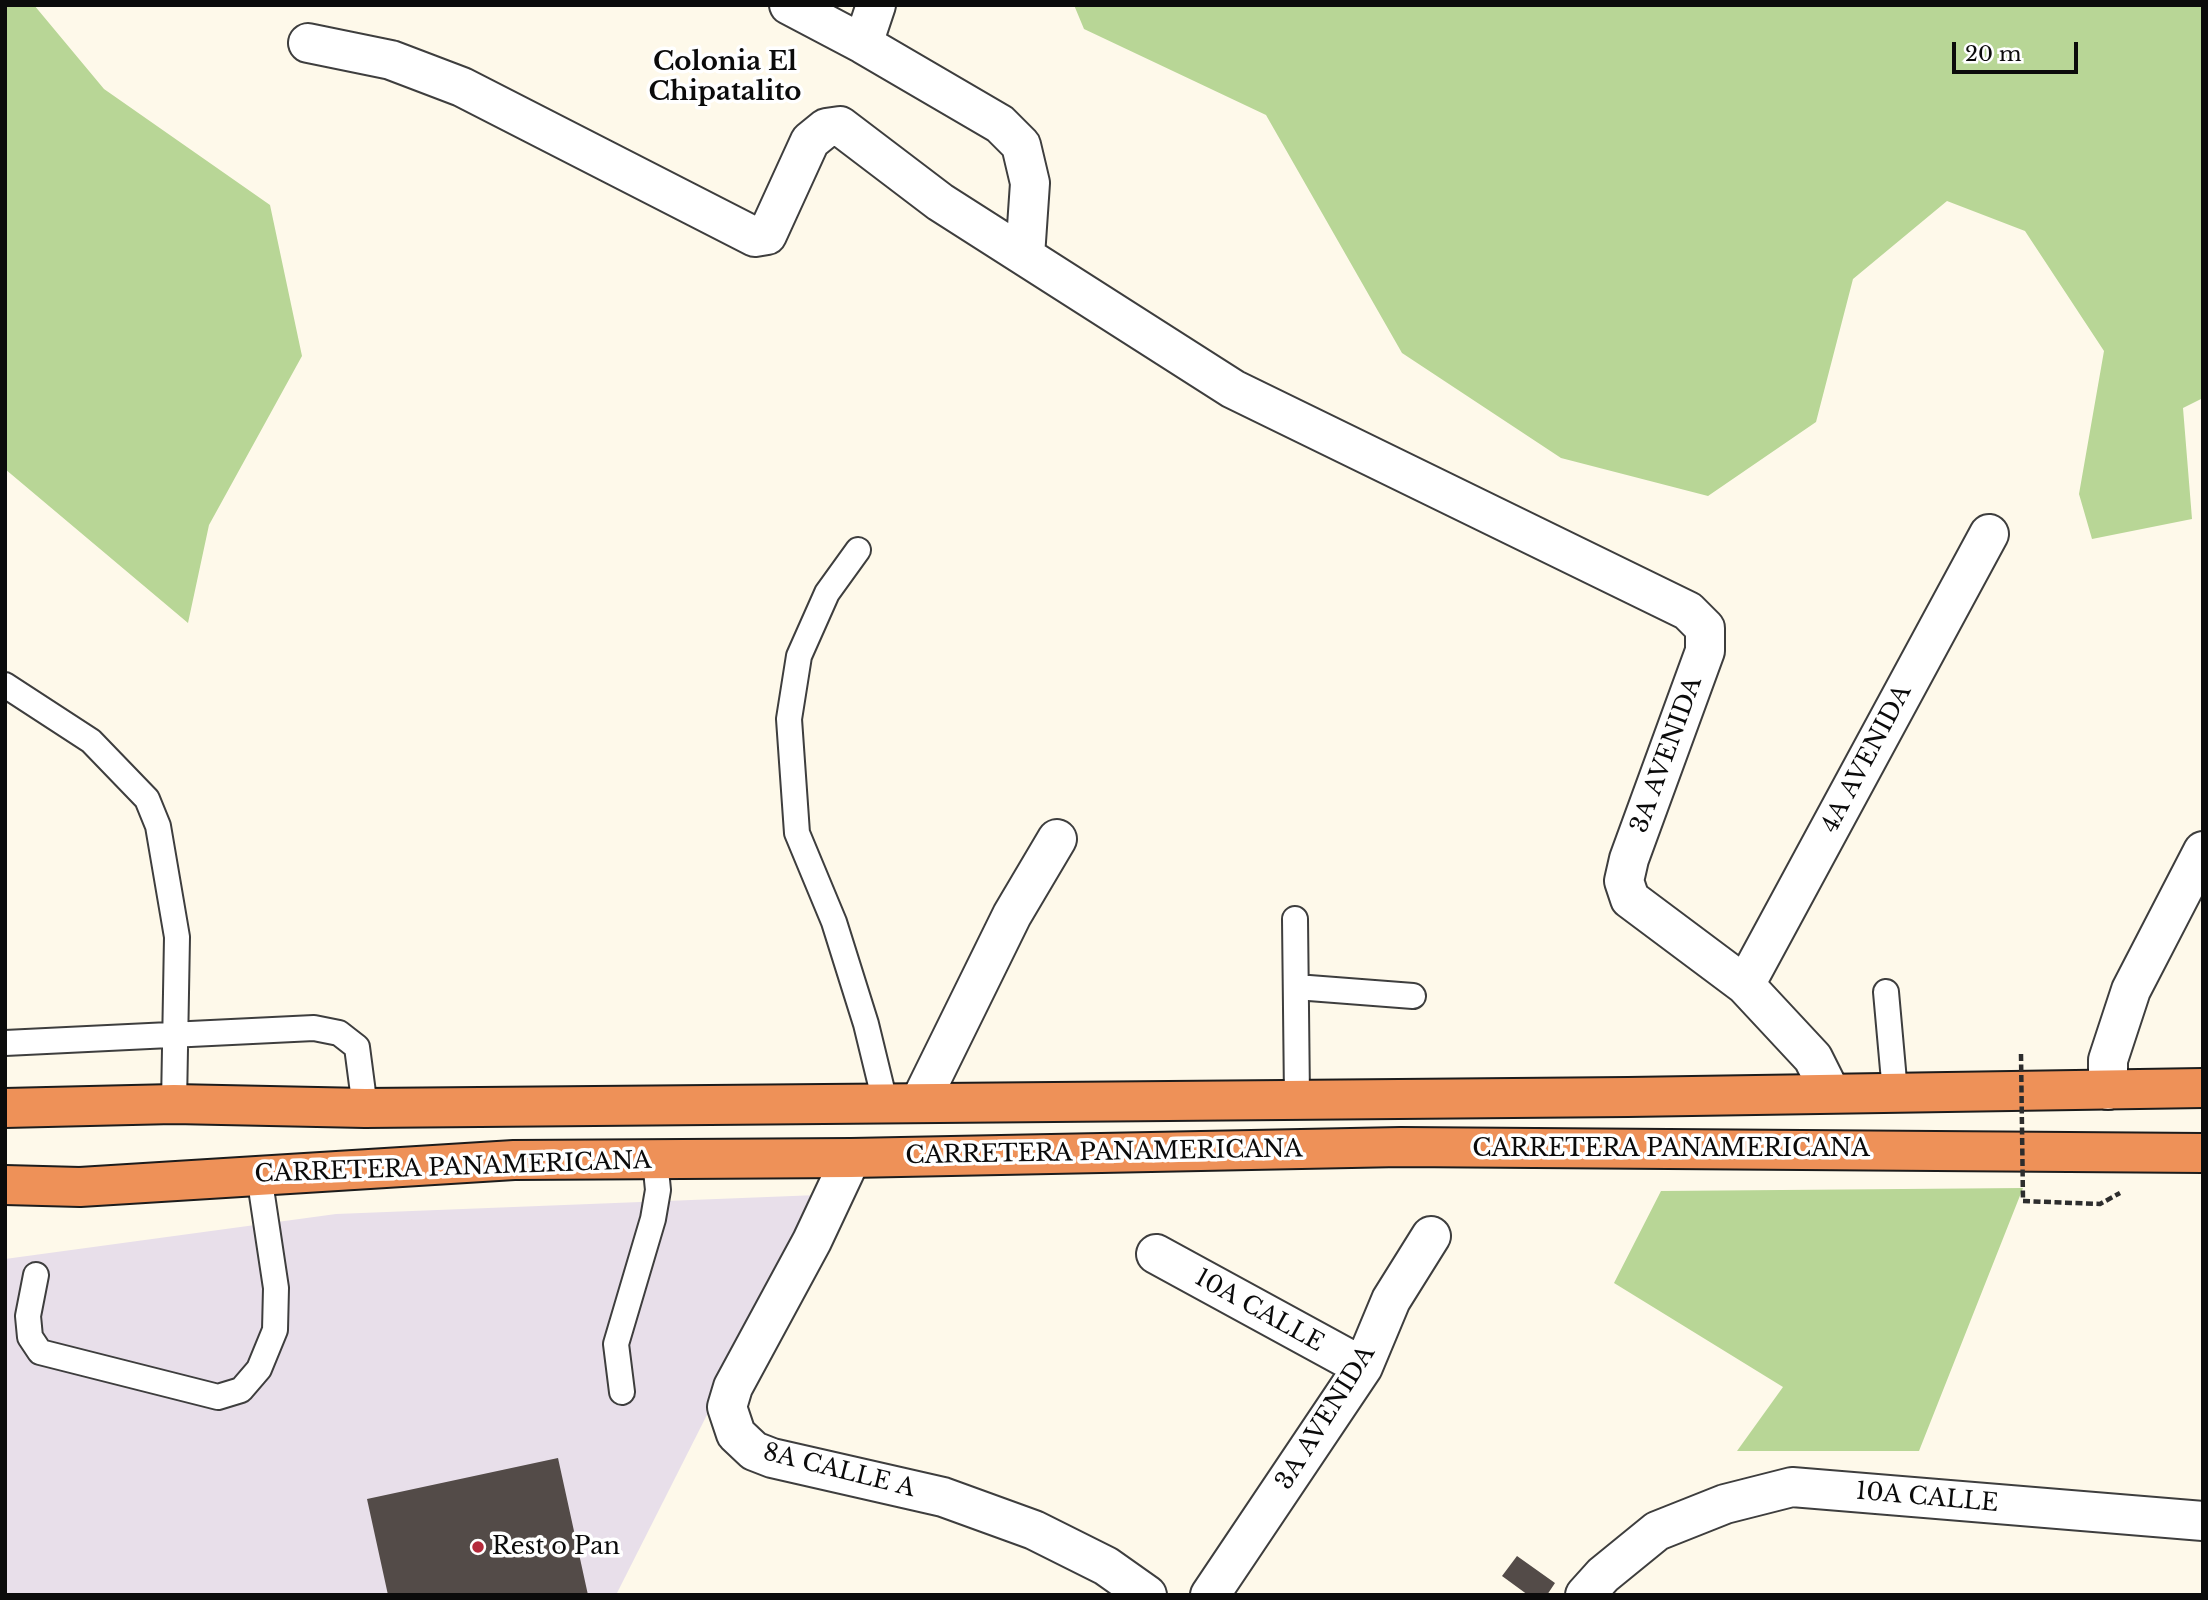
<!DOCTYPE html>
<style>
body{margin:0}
#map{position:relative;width:2208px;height:1600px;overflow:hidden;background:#fef9ea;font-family:"Libre Baskerville",serif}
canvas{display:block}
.frame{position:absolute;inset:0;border:7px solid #0b0b0b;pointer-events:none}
.scale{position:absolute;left:1952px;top:42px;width:126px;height:32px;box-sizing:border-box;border:4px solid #0b0b0b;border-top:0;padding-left:9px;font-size:21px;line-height:24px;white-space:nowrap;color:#0b0b0b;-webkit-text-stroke:5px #fff;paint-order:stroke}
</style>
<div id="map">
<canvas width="2208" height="1600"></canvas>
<div class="frame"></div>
<div class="scale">20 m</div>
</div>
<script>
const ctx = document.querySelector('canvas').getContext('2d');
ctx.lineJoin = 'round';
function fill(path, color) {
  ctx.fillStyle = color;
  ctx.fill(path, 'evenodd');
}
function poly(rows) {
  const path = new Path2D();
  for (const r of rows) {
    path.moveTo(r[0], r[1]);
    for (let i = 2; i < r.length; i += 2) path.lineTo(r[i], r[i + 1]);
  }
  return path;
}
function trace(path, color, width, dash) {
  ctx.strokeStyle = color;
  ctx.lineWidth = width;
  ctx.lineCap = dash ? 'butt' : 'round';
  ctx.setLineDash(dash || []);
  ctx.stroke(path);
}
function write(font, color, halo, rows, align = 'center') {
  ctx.font = font + ' "Libre Baskerville",serif';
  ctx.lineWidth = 7;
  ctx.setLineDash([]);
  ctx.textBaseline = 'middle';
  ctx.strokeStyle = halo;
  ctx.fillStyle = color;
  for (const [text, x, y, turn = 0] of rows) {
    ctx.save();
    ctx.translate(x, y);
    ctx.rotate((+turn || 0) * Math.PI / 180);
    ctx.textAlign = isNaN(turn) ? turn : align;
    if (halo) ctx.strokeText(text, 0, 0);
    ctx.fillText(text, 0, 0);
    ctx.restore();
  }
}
fill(poly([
 [818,1195,616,1595,5,1595,5,1259,336,1214]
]), '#e8dfea');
fill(poly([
 [5,5,34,5,104,89,270,205,302,356,209,525,188,623,5,469],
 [1074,5,2203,5,2203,398,2183,408,2192,519,2092,539,2079,494,2104,351,2025,231,1947,201,1853,279,1816,422,1708,496,1561,458,1402,353,1266,115,1084,29],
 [2023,1188,1919,1451,1737,1451,1783,1387,1614,1283,1661,1191]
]), '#b8d696');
fill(poly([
 [558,1458,588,1595,388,1595,367,1499],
 [1517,1556,1555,1583,1547,1595,1528,1595,1502,1576]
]), '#534b48');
const lane = poly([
 [858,550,827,593,799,656,789,719,797,833,834,922,866,1024,885,1102],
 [5,685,91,741,147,799,158,826,177,937,174,1104],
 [1295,919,1297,1098],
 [1296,987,1413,996],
 [1886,992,1895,1092],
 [5,1043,314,1028,339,1033,357,1047,365,1108],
 [36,1275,28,1316,30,1337,40,1352,218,1397,241,1390,259,1369,275,1330,276,1288,259,1175],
 [622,1392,616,1344,653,1219,658,1190,655,1160]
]);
const street = poly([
 [789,5,863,44,1000,124,1021,145,1030,183,1025,256],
 [308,43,391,60,462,87,755,237,767,235,810,141,826,128,840,126,940,202,1233,389,1688,611,1705,628,1705,651,1629,859,1624,881,1630,899,1745,985,1813,1058,1830,1092],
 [863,44,876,5],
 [1745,985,1989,534],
 [2108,1090,2108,1060,2131,990,2203,851],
 [920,1102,1012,915,1057,839],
 [851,1158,812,1241,733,1387,727,1407,736,1434,754,1451,772,1458,943,1497,1034,1530,1106,1566,1147,1595],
 [1156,1254,1363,1367],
 [1210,1595,1363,1367,1391,1300,1431,1236],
 [1585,1595,1603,1575,1657,1531,1725,1504,1792,1487,2203,1521]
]);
const highway = poly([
 [5,1108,174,1104,365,1108,1628,1097,2203,1088],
 [5,1185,80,1187,514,1160,851,1158,1401,1147,2203,1153]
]);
trace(lane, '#3e3e3e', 28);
trace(street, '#3e3e3e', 42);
trace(highway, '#1c1c1c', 42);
trace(poly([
 [2023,1201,2100,1204,2120,1193]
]), '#2d2d2d', 4.5, [7, 3.5]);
trace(lane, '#fff', 24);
trace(street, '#fff', 38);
trace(highway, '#ee9158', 38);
trace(poly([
 [2021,1054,2023,1201]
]), '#2d2d2d', 4.5, [7, 3.5]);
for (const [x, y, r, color] of [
 [478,1547,7,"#b42a3b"]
]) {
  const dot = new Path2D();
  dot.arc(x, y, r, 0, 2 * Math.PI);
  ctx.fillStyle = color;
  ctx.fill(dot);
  trace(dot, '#fff', 2.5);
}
write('24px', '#0b0b0b', '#fff', [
 ["3A AVENIDA",1667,755,-70],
 ["4A AVENIDA",1867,759,-62],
 ["CARRETERA PANAMERICANA",1671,1149],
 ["CARRETERA PANAMERICANA",1104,1153,-1],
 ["CARRETERA PANAMERICANA",453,1168,-2],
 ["10A CALLE",1259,1311,29],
 ["3A AVENIDA",1326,1418,-58],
 ["8A CALLE A",839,1471,14],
 ["10A CALLE",1927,1498,5]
]);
write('24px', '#0b0b0b', '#fff', [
 ["Rest o Pan",492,1547]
], 'left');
write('bold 26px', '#0b0b0b', '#fff', [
 ["Colonia El",725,63],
 ["Chipatalito",725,93]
]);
</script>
